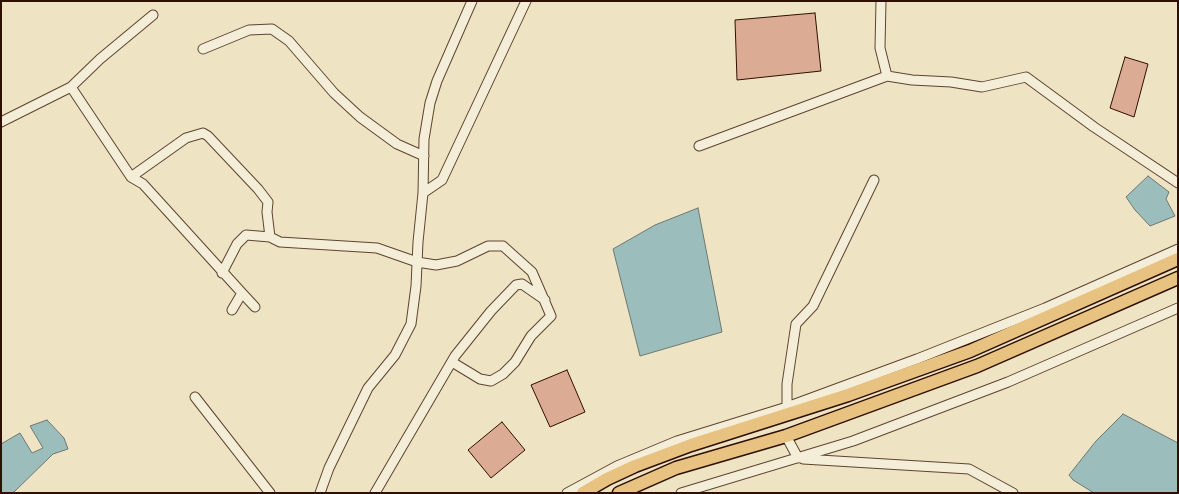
<!DOCTYPE html>
<style>
body{margin:0}
#map{position:relative;width:1179px;height:494px;overflow:hidden;background:#eee3c2;font-family:Alegreya,serif}
canvas{display:block}
.frame{position:absolute;inset:0;border:2px solid #2e0f01;pointer-events:none}
</style>
<div id="map">
<canvas width="1179" height="494"></canvas>
<div class="frame"></div>
</div>
<script>
const ctx = document.querySelector('canvas').getContext('2d');
ctx.lineJoin = 'round';
function fill(path, color) {
  ctx.fillStyle = color;
  ctx.fill(path, 'evenodd');
}
function poly(rows) {
  const path = new Path2D();
  for (const r of rows) {
    path.moveTo(r[0], r[1]);
    for (let i = 2; i < r.length; i += 2) path.lineTo(r[i], r[i + 1]);
  }
  return path;
}
function trace(path, color, width, dash) {
  ctx.strokeStyle = color;
  ctx.lineWidth = width;
  ctx.lineCap = dash ? 'butt' : 'round';
  ctx.setLineDash(dash || []);
  ctx.stroke(path);
}
const water = poly([
 [1148,176,1169,192,1166,199,1175,216,1150,226,1135,210,1126,197,1148,176],
 [698,208,722,332,640,356,613,249,655,225,698,208],
 [1123,414,1178,443,1178,493,1094,493,1073,480,1069,475,1096,441,1123,414],
 [47,420,64,438,68,449,53,454,13,493,1,493,1,444,20,433,32,453,43,448,30,426,47,420]
]);
fill(water, '#9bbdbb');
trace(water, '#6f7771', 1);
const building = poly([
 [815,13,821,71,737,80,735,20,815,13],
 [1125,57,1148,64,1134,117,1110,108,1125,57],
 [567,370,585,412,550,427,531,385,567,370],
 [502,422,525,450,491,478,468,450,502,422]
]);
fill(building, '#dbab93');
trace(building, '#2e0f01', 1);
const minor = poly([
 [881,1,880,48,887,76,912,80,951,82,982,87,1026,77,1094,127,1178,183],
 [203,49,249,30,272,29,289,41,334,93,360,117,397,144,424,156],
 [71,87,131,177,186,138,203,133,208,136,258,189,268,202,267,212,270,237,280,242,377,248,417,262,436,265,457,261,488,246,503,246,532,272,551,316,531,336,515,362,503,374,491,381,480,379,452,362],
 [1,122,71,87,100,59,153,15],
 [699,146,887,76],
 [131,177,143,184,242,293,232,310],
 [423,193,442,180,526,1],
 [222,273,237,244,246,235,270,237],
 [242,293,255,307],
 [195,397,270,493],
 [787,407,787,384,796,324,813,306,874,180],
 [786,436,798,458],
 [803,459,969,469,1013,493],
 [320,493,329,468,368,388,395,355,411,324,416,286,418,242,423,193,424,139,430,103,437,81,472,1],
 [375,493,455,356,491,311,516,285,522,284,545,300],
 [567,493,617,466,677,441,787,407,917,359,1045,308,1178,249],
 [681,493,853,441,1008,382,1178,308]
]);
const highway = poly([
 [583,493,607,479,635,466,691,445,848,395,970,351,1178,259],
 [619,493,676,468,786,436,977,366,1178,278]
]);
trace(minor, '#5e4431', 11);
trace(highway, '#2e0f01', 15);
trace(minor, '#f4edd7', 9);
trace(highway, '#e7c281', 12);
</script>
